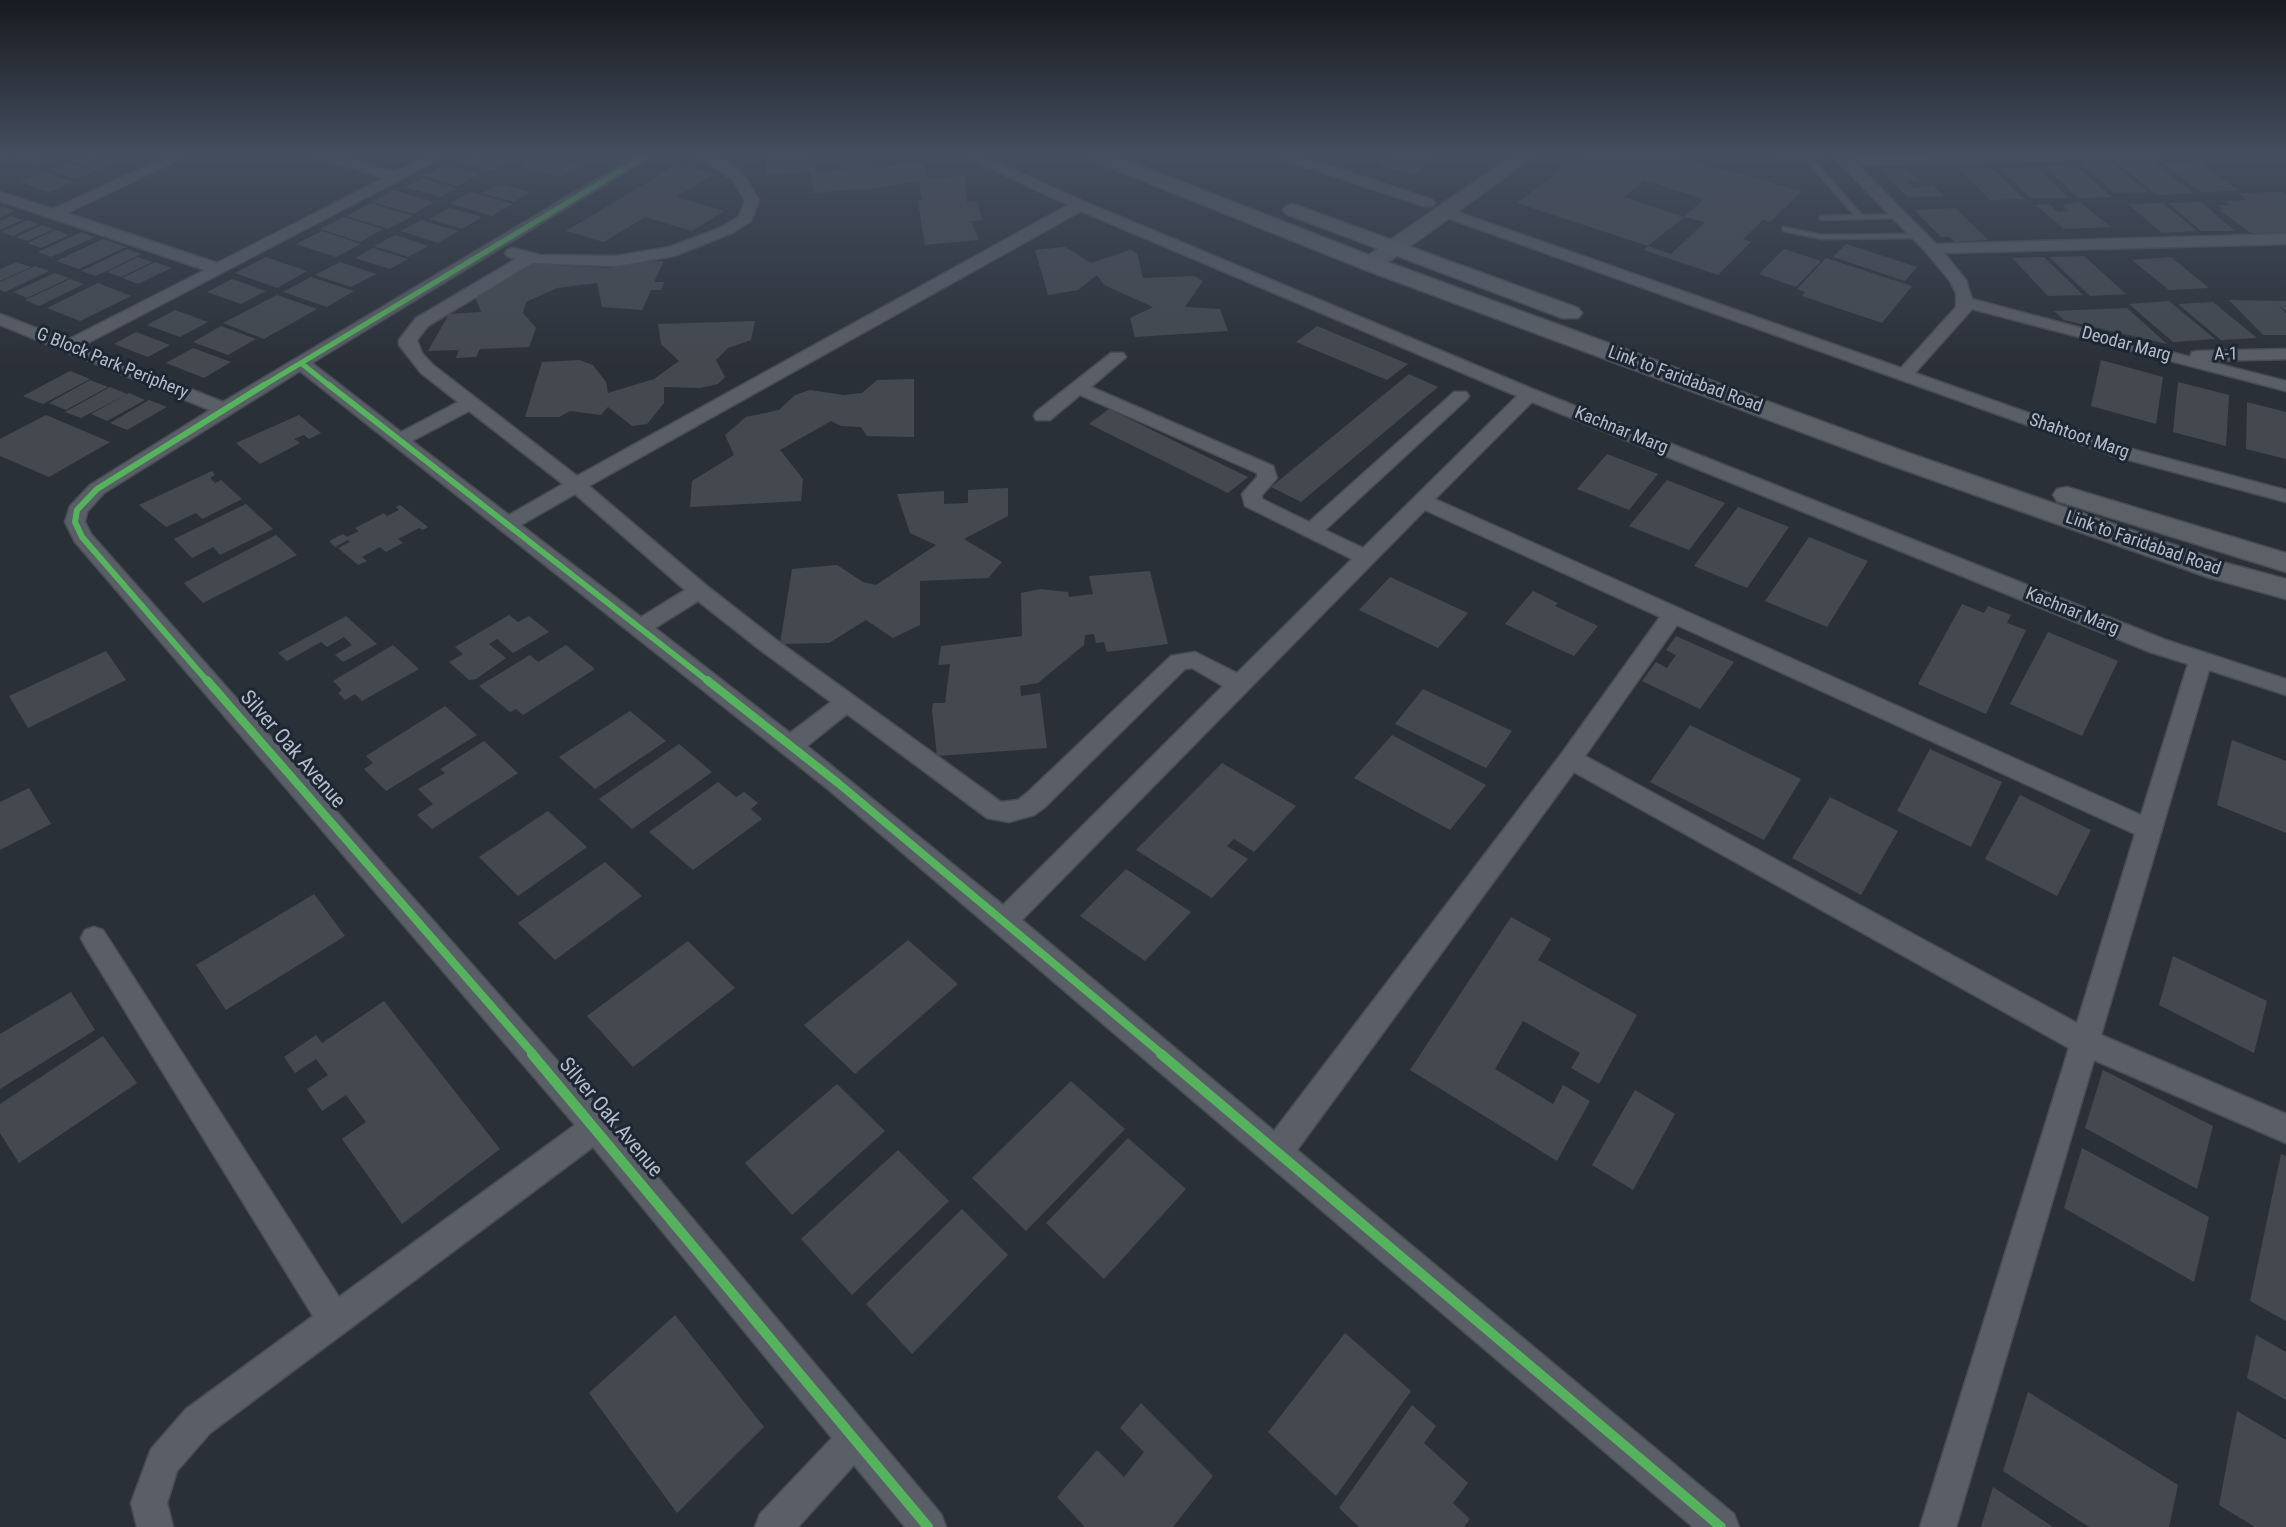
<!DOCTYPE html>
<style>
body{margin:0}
canvas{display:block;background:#2a3038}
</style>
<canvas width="2286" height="1527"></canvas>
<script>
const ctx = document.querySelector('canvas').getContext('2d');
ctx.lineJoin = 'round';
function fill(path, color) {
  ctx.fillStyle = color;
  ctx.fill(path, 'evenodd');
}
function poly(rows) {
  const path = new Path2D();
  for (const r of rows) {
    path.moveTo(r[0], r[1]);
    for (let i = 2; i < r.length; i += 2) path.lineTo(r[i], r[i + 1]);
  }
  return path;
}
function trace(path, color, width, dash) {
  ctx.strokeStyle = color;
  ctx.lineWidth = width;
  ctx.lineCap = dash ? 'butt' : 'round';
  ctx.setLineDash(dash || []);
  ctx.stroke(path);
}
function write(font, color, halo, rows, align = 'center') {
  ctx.font = font + ' "Roboto Condensed",sans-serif';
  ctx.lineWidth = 6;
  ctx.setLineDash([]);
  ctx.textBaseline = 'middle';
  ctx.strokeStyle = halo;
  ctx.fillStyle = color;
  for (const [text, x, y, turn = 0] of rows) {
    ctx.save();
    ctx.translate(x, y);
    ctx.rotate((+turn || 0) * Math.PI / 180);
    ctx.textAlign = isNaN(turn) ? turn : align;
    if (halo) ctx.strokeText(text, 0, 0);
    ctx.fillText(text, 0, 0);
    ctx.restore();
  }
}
fill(poly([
 [24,153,37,153,54,158,35,166,10,158],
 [95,153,126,153,112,159],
 [474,153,507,162,491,171,457,161],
 [764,153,813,153,814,155,808,156,810,163,816,162,817,172,847,169,847,162,872,160,873,167,922,163,927,178,965,176,967,202,977,201,982,220,971,221,979,240,925,245,918,201,922,200,919,181,863,190,863,188,814,193,810,172,766,175],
 [1391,153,1438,153,1414,175,1378,165],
 [1583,153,1675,153,1682,155,1678,158,1802,191,1770,222,1763,220,1743,239,1751,242,1718,275,1644,250,1648,246,1671,254,1705,222,1684,217,1648,246,1517,203],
 [1644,180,1704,199,1684,217,1624,197],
 [92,154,116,162,97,170,73,162],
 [539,155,579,166,560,177,520,165],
 [2151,160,2194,194,2157,195,2114,161],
 [2079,162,2111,162,2148,192,2115,193],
 [2200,162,2239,191,2201,192,2163,163],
 [69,163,94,171,76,179,50,170],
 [678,164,715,174,676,197,724,211,692,231,645,217,604,242,566,231],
 [446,165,479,174,457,186,424,176],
 [2044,166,2076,166,2111,197,2078,198],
 [1907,168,1920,181,1907,181,1914,188,1933,186,1943,196,1908,197,1879,169],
 [1992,168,2024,199,1990,200,1959,169],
 [2037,168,2069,198,2031,198,2000,169],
 [44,172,73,182,49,192,20,182],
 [422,178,456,188,440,197,405,187],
 [499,184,530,192,514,202,482,193],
 [394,190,434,202,413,214,373,202],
 [471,192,513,204,492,216,450,203],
 [2283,192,2286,194,2286,233,2279,233,2283,236,2251,233,2218,209,2222,209,2218,205,2230,205,2225,201,2247,200,2238,193],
 [2080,202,2111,227,2064,229,2035,205,2049,204,2058,212,2069,211,2062,205],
 [2201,202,2235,231,2201,231,2168,203],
 [371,203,413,216,388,229,346,216],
 [2163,203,2197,231,2162,233,2128,204],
 [3,206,16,211,0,218,0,207],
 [450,208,482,217,462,229,429,219],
 [1955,208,1988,240,1955,242,1950,237,1941,237,1914,210],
 [11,216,23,220,0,230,0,221],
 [344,217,383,229,360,242,320,229],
 [27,220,39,224,13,236,1,232],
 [421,220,458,231,438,243,401,231],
 [42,225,54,229,27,241,15,237],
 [55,230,69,235,41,248,28,243],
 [322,231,361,244,336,257,296,244],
 [81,232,95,237,51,257,38,252],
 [395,235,428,246,408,257,374,246],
 [103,239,126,247,79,269,56,261],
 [1846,244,1917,267,1905,281,1833,257],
 [1065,247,1091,263,1130,250,1137,253,1143,278,1194,276,1203,281,1185,307,1220,309,1228,331,1135,337,1130,318,1153,307,1104,285,1097,275,1078,290,1048,295,1035,250],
 [373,248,408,259,390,269,355,258],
 [127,249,142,254,96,276,81,271],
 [1784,249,1821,261,1796,287,1759,274],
 [2084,256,2126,294,2090,296,2049,257],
 [138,257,152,262,121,277,107,272],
 [266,257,307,271,277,288,235,273],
 [2044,257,2083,295,2048,296,2012,258],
 [2171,257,2209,288,2169,290,2132,260],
 [1826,258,1912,286,1882,323,1802,296,1805,292,1797,289],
 [664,261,654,282,664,282,661,290,651,290,642,310,602,307,597,283,557,288,526,302,523,313,536,328,529,347,480,349,476,357,456,358,459,350,428,351,449,314,481,312,475,296,533,264,609,268,636,262],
 [17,262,31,267,0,281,0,269],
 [155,262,171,268,138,284,122,278],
 [340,262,376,274,351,287,315,275],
 [35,266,49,271,5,292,0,290,0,282],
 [55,273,69,278,27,298,13,292],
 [311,277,354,291,327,307,283,292],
 [70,279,84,284,39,306,25,300],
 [232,279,266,291,241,304,207,292],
 [98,283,131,296,80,321,47,308],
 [277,295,317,309,264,339,223,323],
 [2229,300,2286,301,2286,311,2278,305,2286,313,2286,335,2263,335],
 [2169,301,2215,339,2173,342,2129,304],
 [2213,302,2257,338,2221,340,2178,304],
 [2127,308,2167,344,2064,320,2054,311],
 [175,310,208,322,180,337,147,325],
 [755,321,751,340,728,348,716,360,725,377,718,384,700,388,664,387,664,403,647,424,632,426,608,407,601,415,570,411,559,417,525,417,542,362,579,360,593,365,606,382,608,393,654,379,679,361,661,344,658,324],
 [221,326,256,339,228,355,193,342],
 [1317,326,1408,364,1387,380,1296,342],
 [136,332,170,345,148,357,114,344],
 [193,348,231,362,204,378,166,363],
 [2101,360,2163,377,2156,424,2091,406],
 [70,371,90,379,43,404,23,396],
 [1409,374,1438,387,1301,502,1271,487],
 [914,379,914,437,867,436,861,427,841,426,831,421,780,450,803,479,801,501,690,507,692,481,734,455,725,435,746,417,779,410,795,395,810,390,844,395,862,393,877,380],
 [90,380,108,387,66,410,49,403],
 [2178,382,2229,395,2226,446,2173,432],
 [110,387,127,394,81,418,65,412],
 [129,393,145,400,107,421,91,414],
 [149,400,167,407,127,430,110,423],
 [2247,402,2286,412,2286,459,2246,449],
 [1109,409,1248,477,1228,493,1089,424],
 [46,415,110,442,49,477,0,456,0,439],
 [299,415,321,433,309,439,304,435,294,439,300,443,260,464,236,443],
 [1607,454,1658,474,1629,510,1577,489],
 [212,471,215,475,210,478,215,483,221,480,242,499,202,519,196,513,166,527,139,505],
 [1667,480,1725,503,1689,550,1629,526],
 [1008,488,1008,516,964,539,1002,562,988,578,920,581,920,625,893,638,866,620,829,643,780,644,792,569,837,565,863,582,876,585,936,545,910,533,897,494,944,491,944,504,968,503,968,490],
 [246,504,273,529,220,555,213,547,192,558,174,539],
 [400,505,428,527,423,530,419,528,398,539,403,543,386,552,380,547,362,557,367,561,358,565,338,548,350,542,348,540,335,547,329,541,343,534,347,537,359,531,355,528,384,513,387,516,399,510,396,507],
 [1738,507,1789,527,1747,588,1694,566],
 [276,535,297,555,203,603,184,583],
 [1809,537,1868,561,1827,627,1765,601],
 [1150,571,1168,644,1107,652,1104,642,1096,643,1094,634,1085,635,1084,645,1038,683,1020,686,1021,696,1040,693,1047,748,937,756,932,710,933,703,945,703,950,664,938,665,941,646,1022,636,1021,593,1040,589,1068,592,1069,597,1093,594,1089,576],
 [1390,577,1468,613,1438,648,1359,610],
 [1533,591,1558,603,1555,606,1598,626,1574,656,1505,624],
 [1962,604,1984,613,1988,606,2011,615,2007,623,2026,630,1986,714,1918,684],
 [509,615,518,622,529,616,549,632,513,653,497,639,489,644,506,658,476,679,469,680,449,662,463,654,455,647],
 [346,616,377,644,343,662,335,655,352,645,344,637,327,647,321,642,287,661,278,653],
 [2048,632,2118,661,2082,736,2010,704],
 [1676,636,1734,662,1700,709,1642,681,1656,662,1667,668,1676,655,1666,650],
 [393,645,419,669,362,701,355,694,345,700,338,693,342,690,333,681],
 [566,645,595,669,523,715,516,709,510,712,479,686,530,655,538,662],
 [106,651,126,680,28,728,9,696],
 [1423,689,1512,731,1486,768,1395,724],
 [445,706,477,735,386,791,364,769,373,763,366,756],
 [630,711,666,741,595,789,559,757],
 [1690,725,1801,779,1764,840,1650,782],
 [1392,735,1486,785,1450,830,1354,778],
 [2232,740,2286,761,2286,833,2217,805],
 [484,741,518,773,432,829,417,815,433,804,418,789,445,773,440,769],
 [679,744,712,772,632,829,599,799],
 [1930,749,2002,782,1971,847,1897,811],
 [1222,763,1296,806,1254,852,1234,839,1227,846,1248,859,1212,898,1136,850],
 [718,782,736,797,744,792,758,803,751,809,762,819,693,870,649,832],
 [29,788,51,824,0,850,0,802],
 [2020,795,2091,830,2057,896,1985,859],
 [1830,797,1898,831,1861,895,1792,858],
 [548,811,587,847,518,896,479,857],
 [605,862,642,896,555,960,518,923],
 [1126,869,1191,912,1145,961,1080,916],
 [314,894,345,936,226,1010,196,965],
 [1511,917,1551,939,1538,960,1637,1015,1599,1084,1571,1068,1580,1053,1523,1021,1495,1069,1553,1104,1563,1085,1590,1101,1557,1161,1410,1070],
 [908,940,958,984,855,1074,804,1025],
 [688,941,735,988,633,1067,587,1016],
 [2173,956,2267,1001,2254,1053,2159,1005],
 [71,992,95,1030,0,1089,0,1034],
 [384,1001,500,1149,402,1224,342,1139,366,1122,346,1095,322,1111,307,1089,328,1075,316,1059,295,1073,284,1057,316,1035,322,1043],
 [103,1036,137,1083,19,1163,0,1133,0,1104],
 [2103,1070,2213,1126,2197,1189,2085,1128],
 [1071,1081,1125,1129,1026,1231,972,1178],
 [837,1084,885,1131,792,1215,745,1163],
 [1635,1090,1675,1114,1633,1190,1592,1165],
 [1128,1138,1186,1189,1104,1279,1046,1223],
 [2082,1148,2209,1217,2194,1282,2064,1208],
 [898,1150,949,1201,852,1295,801,1239],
 [2281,1154,2286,1156,2286,1321,2250,1301],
 [962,1209,1008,1255,912,1354,866,1304],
 [675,1315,764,1427,677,1513,589,1393],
 [1345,1333,1411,1391,1336,1496,1268,1432],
 [2256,1335,2286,1352,2286,1400,2247,1378],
 [2028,1392,2178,1485,2169,1527,2089,1527,2003,1471],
 [1141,1403,1213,1476,1173,1527,1085,1527,1057,1497,1097,1450,1124,1477,1144,1452,1120,1428],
 [1412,1405,1436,1426,1424,1443,1468,1483,1453,1503,1470,1519,1464,1527,1359,1527,1339,1508],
 [2237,1411,2286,1440,2286,1527,2255,1527,2219,1505],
 [1993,1487,2053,1527,1981,1527]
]), '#444950');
const lane = poly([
 [1754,153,1843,153,1843,157,1840,157,1812,158,1862,215,1900,214,1904,216,1900,218,1820,220,1820,216,1823,216,1854,215,1804,158,1780,158,1754,153],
 [1783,227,1822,235,1920,234,1924,236,1920,238,1822,239,1783,231,1783,227]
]);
const street = poly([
 [0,153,17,153,0,161,0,153],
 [175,153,193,153,67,213,217,263,384,178,311,156,309,153,330,153,395,172,434,153,451,153,82,346,223,402,640,153,657,153,312,363,401,432,458,402,421,373,399,345,399,340,416,318,516,259,507,256,505,253,507,250,513,248,540,255,616,256,670,247,722,227,739,216,745,200,733,180,693,153,710,153,734,166,746,178,759,200,751,221,732,233,674,256,616,266,532,263,428,326,417,340,422,353,433,365,577,476,1068,205,958,153,976,153,1085,202,1535,390,2166,640,2286,679,2286,695,2209,670,2101,1035,2286,1114,2286,1143,2094,1060,1956,1527,1920,1527,2069,1048,1574,772,1297,1150,1734,1514,1739,1527,1693,1527,829,790,300,371,104,493,87,512,85,522,91,534,607,1117,941,1514,946,1527,905,1527,854,1465,798,1527,755,1527,760,1514,832,1438,593,1147,210,1433,177,1471,167,1503,173,1527,137,1527,131,1503,151,1449,186,1409,313,1316,85,946,81,938,85,930,94,927,103,930,339,1297,575,1125,75,542,65,522,70,506,90,485,210,410,0,325,0,314,67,340,205,270,0,201,0,192,53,209,175,153],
 [1081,211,1517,396,1363,548,1325,530,1466,400,1469,396,1466,392,1454,392,1309,522,1262,499,1262,495,1277,478,1273,466,1091,387,1126,357,1123,353,1111,353,1036,412,1034,416,1036,420,1050,420,1080,395,1257,473,1257,477,1242,494,1245,506,1352,559,1237,673,1195,652,1171,656,1027,793,1018,800,1001,802,775,639,707,586,589,486,1081,211],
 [1532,402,2150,652,2188,664,2141,815,1435,499,1532,402],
 [469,411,563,484,509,515,412,441,469,411],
 [575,494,685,590,641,617,521,525,575,494],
 [1425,510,1660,617,1562,753,1274,1131,1022,920,1425,510],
 [698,601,759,649,831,702,790,733,655,628,698,601],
 [1677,625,2135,834,2077,1023,1585,756,1677,625],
 [1192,668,1223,686,1003,905,807,746,847,714,987,818,1009,822,1034,815,1045,807,1185,669,1192,668],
 [1272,153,1292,153,1433,200,1435,203,1433,206,1423,206,1274,156,1272,153],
 [1833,153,1846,153,1850,157,2188,153,2181,157,1858,165,1936,244,2286,234,2286,244,1944,253,1966,280,1972,299,2190,357,2192,352,2198,351,2286,349,2286,359,2207,361,2286,381,2286,391,1972,309,1915,373,2128,448,2286,490,2286,502,2114,456,1439,215,1436,212,1439,209,1449,209,1901,368,1956,307,1956,293,1950,281,1926,252,1840,164,1833,153]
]);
const secondary = poly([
 [1516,153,1538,153,1379,269,1363,269,1360,264,1363,259,1516,153]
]);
const primary = poly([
 [1081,153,1108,153,1379,259,1900,450,2226,563,2286,579,2286,599,2207,577,1882,462,1363,269,1084,157,1081,153],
 [1293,204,1578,308,1582,313,1578,318,1562,318,1286,214,1283,210,1286,206,1293,204],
 [2067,487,2286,553,2286,572,2057,501,2053,495,2057,489,2067,487]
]);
trace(lane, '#484c53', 3);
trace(street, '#484c53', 3);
trace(secondary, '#484c53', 3);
trace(primary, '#484c55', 3);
fill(lane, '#5a5e66');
fill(street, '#5a5e66');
fill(secondary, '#595d64');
fill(primary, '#5c6168');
trace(poly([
 [301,363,331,387],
 [261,387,650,153]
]), '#56b35d', 5);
trace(poly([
 [329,385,709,682],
 [208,682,82,537,75,522,77,510,97,489,264,385]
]), '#56b35d', 6);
trace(poly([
 [207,680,534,1055],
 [707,680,838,783,1163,1055]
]), '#56b35d', 8);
trace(poly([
 [532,1054,928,1527],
 [1161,1054,1721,1527]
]), '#56b35d', 10);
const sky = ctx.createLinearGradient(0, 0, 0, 366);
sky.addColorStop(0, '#171a1f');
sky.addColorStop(0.42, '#444e5e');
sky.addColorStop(1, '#444e5e00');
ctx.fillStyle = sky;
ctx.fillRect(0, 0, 2286, 366);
write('18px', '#b4bcc9', '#1d2633', [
 ["Deodar Marg",2126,345,15],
 ["A-1",2226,355,-1],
 ["G Block Park Periphery",112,364,22],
 ["Link to Faridabad Road",1685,380,20],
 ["Kachnar Marg",1621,431,22],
 ["Shahtoot Marg",2079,437,19],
 ["Link to Faridabad Road",2143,544,19],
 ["Kachnar Marg",2072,612,22]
]);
write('21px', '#b4bcc9', '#1d2633', [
 ["Silver Oak Avenue",292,750,49],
 ["Silver Oak Avenue",610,1118,50]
]);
</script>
